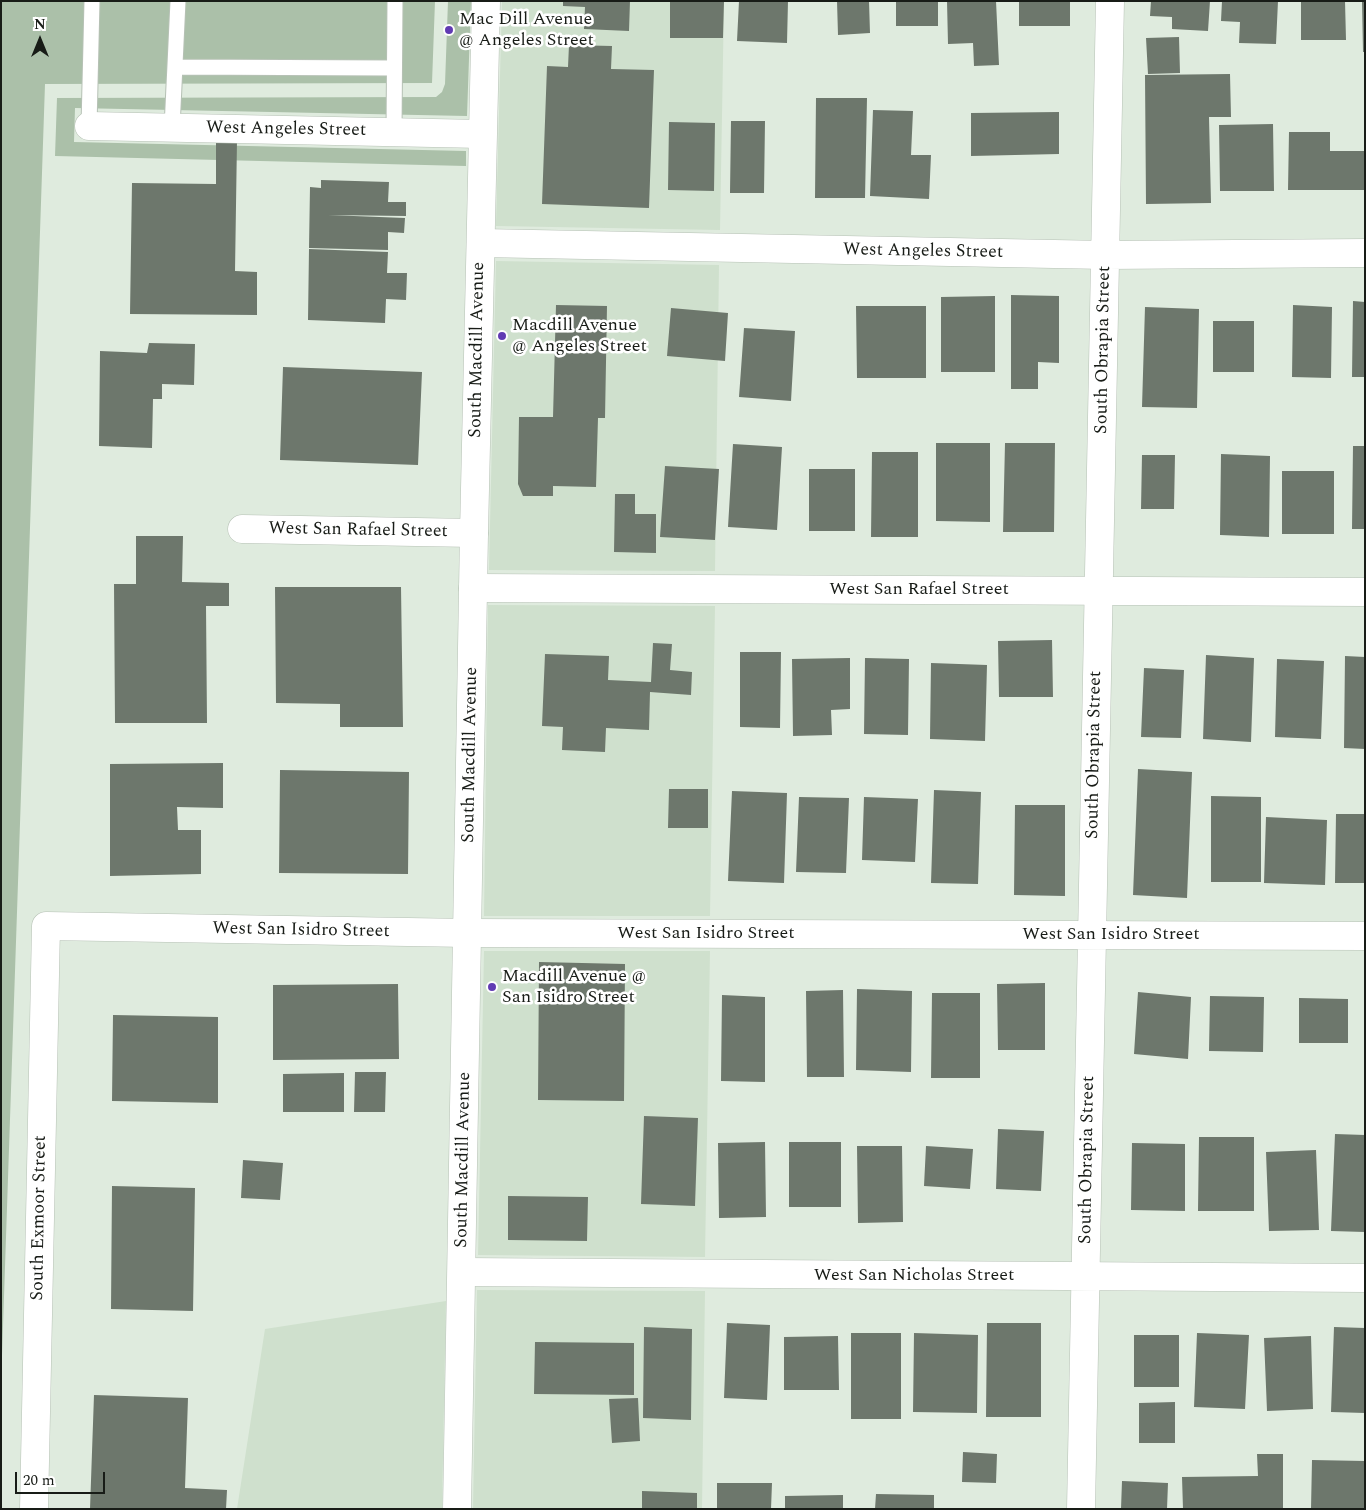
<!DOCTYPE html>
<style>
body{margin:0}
#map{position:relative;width:1366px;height:1510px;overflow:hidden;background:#dfebde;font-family:Spectral,serif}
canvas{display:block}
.frame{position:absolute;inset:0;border:2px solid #181c17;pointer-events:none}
.north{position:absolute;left:15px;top:15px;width:50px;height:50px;-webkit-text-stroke:4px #fff;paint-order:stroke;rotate:0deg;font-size:14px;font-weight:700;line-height:20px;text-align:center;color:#181c17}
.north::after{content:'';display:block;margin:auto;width:18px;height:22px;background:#181c17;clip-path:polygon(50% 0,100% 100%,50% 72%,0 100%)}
.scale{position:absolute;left:15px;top:1472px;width:90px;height:22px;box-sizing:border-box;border:2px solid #181c17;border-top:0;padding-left:6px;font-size:15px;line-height:18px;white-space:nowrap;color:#181c17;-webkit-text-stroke:4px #fff;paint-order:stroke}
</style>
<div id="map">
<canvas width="1366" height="1510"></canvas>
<div class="frame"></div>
<div class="north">N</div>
<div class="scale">20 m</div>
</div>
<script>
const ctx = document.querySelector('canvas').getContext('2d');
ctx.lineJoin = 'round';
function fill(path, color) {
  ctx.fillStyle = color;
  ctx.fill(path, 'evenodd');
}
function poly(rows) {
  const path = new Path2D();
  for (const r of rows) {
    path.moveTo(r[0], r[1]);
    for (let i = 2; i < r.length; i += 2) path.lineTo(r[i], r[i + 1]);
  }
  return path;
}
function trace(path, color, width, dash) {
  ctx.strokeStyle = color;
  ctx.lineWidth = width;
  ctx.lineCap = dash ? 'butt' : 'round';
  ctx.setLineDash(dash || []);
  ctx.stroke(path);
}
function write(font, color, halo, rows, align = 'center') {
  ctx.font = font + ' Spectral,serif';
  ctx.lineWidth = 5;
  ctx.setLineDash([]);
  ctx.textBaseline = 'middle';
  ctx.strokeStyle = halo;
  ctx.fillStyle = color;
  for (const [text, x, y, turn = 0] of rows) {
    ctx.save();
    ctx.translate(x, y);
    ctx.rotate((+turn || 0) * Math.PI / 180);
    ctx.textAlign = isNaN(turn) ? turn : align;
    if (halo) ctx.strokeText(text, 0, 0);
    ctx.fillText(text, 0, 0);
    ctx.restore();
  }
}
fill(poly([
 [502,1,724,1,720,230,496,226],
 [496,261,719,265,715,571,489,570],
 [488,605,715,606,710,916,484,916],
 [484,951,710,951,705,1257,478,1255],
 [477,1290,705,1291,702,1509,473,1509],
 [446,1301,442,1509,237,1509,265,1329]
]), '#cfe0cd');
fill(poly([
 [1,1,435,1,432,83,45,84,1,1385],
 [448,1,471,1,467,116,75,108,74,142,466,151,466,166,55,156,57,98,436,97,442,92,445,84]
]), '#abc0a9');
fill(poly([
 [563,1,630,1,629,31,584,29,585,7,563,6],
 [670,1,724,1,723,38,670,38],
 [739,1,788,1,787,43,737,41],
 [837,1,869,1,870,33,838,35],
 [896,1,938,1,938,26,896,26],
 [947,1,996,1,999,65,974,66,973,43,948,44],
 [1019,1,1070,1,1070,26,1019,26],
 [1151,1,1210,1,1208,31,1172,29,1172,17,1150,16],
 [1222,1,1278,1,1276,44,1239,43,1240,22,1221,21],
 [1301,1,1345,1,1346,40,1301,40],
 [1362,1,1365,1,1365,52,1363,52],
 [1179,37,1180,73,1148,74,1146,38],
 [569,45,612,46,611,69,654,70,649,208,542,204,547,66,568,67],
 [1230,74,1231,117,1209,117,1211,203,1146,204,1145,75],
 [816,98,867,98,865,198,815,198],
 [873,110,913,111,911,155,931,155,929,199,870,196],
 [1059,112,1059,154,971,156,971,113],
 [731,121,765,121,764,193,730,193],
 [669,122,715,123,714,191,668,190],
 [1273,124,1274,191,1220,191,1219,125],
 [1289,132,1330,132,1330,151,1365,151,1365,190,1288,190],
 [216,140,237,140,235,271,257,272,257,315,130,314,132,183,216,184],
 [321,180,389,182,388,202,406,202,406,216,328,215,405,218,404,233,388,232,388,250,309,248,310,187,321,188],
 [309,249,388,252,387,273,407,273,406,300,386,299,385,323,308,320],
 [1011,295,1059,296,1059,363,1038,362,1038,389,1011,389],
 [995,296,995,372,941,372,941,297],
 [1353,301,1365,302,1365,377,1352,377],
 [556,305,607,306,605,418,598,418,596,487,553,486,553,496,523,496,518,484,519,417,553,417],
 [1293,305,1332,307,1331,378,1292,377],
 [856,306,926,306,926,378,857,378],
 [1145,307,1199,309,1197,408,1142,407],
 [671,308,728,313,725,361,667,356],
 [1213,321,1254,321,1254,372,1213,372],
 [744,328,795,331,791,401,739,397],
 [149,343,195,344,194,385,162,384,162,399,153,399,152,448,99,446,100,351,147,353],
 [283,367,422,372,418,465,280,460],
 [936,443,990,443,990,522,936,521],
 [1005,443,1055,443,1054,532,1003,532],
 [733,444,782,447,777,530,728,527],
 [1353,446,1365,446,1365,529,1352,529],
 [872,452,918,452,918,537,871,537],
 [1221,454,1270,456,1269,537,1220,535],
 [1142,455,1175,455,1174,509,1141,509],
 [665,466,719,469,715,540,660,537],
 [809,469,855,469,855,531,809,531],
 [1282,471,1334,471,1334,534,1282,534],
 [615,494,635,494,635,514,656,514,656,553,614,552],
 [136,536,183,536,182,582,229,583,229,606,206,606,207,723,115,723,114,584,136,584],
 [275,587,401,587,403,727,340,727,340,704,276,703],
 [1052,640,1053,697,999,697,998,641],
 [653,643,672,644,670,670,692,672,691,695,650,692,649,730,606,728,605,752,562,750,563,727,542,726,545,654,609,656,608,680,651,682],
 [740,652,781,652,780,728,740,727],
 [1206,655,1254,658,1251,742,1203,739],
 [1345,656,1365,657,1365,749,1344,748],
 [850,658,850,709,831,710,832,735,793,736,792,659],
 [865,658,909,659,908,735,864,734],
 [1277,659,1324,661,1321,739,1275,737],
 [931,663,987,665,985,741,930,739],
 [1144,668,1184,670,1181,738,1141,737],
 [223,763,223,808,177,807,178,830,201,830,201,874,110,876,110,764],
 [1138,769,1192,772,1187,898,1133,895],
 [280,770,409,772,408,874,279,873],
 [669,789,708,789,708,828,668,828],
 [934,790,981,792,978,884,931,883],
 [732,791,787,793,784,883,728,881],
 [1211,796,1261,797,1261,882,1211,882],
 [799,797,849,798,846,873,796,872],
 [864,797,918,799,915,862,862,860],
 [1015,805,1065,805,1065,896,1014,895],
 [1336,814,1365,814,1365,883,1335,883],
 [1266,817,1327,820,1325,885,1264,883],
 [539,962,625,964,624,1101,538,1100],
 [1045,983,1045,1050,998,1050,997,984],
 [398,984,399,1059,273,1060,273,985],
 [857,989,912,991,911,1072,856,1070],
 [843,990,844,1077,807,1077,806,991],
 [1138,992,1191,997,1188,1059,1134,1054],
 [932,993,980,993,980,1078,931,1078],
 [722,995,765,997,765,1082,721,1081],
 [1210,996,1264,997,1263,1052,1209,1051],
 [1299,998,1348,999,1348,1043,1299,1043],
 [113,1015,218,1017,218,1103,112,1101],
 [355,1072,386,1072,385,1112,354,1112],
 [344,1073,344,1112,283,1112,283,1074],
 [644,1116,698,1118,695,1206,641,1204],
 [998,1129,1044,1131,1041,1191,996,1189],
 [1335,1134,1365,1135,1365,1232,1331,1231],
 [1199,1137,1254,1137,1254,1211,1198,1211],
 [765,1142,766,1217,719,1218,718,1143],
 [789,1142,841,1142,841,1207,789,1207],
 [1132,1143,1185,1144,1185,1211,1131,1210],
 [857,1146,902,1146,903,1222,858,1223],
 [926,1146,973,1149,970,1189,924,1186],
 [1316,1150,1319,1230,1269,1231,1266,1152],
 [243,1160,283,1163,280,1200,241,1198],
 [112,1186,195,1188,193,1311,111,1309],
 [508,1196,588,1197,587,1241,508,1240],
 [727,1323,770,1325,767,1400,724,1398],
 [987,1323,1041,1323,1041,1417,986,1417],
 [644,1327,692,1329,691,1420,643,1418],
 [1334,1327,1365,1328,1365,1413,1331,1412],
 [851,1333,901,1333,901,1419,851,1419],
 [914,1333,978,1335,977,1413,913,1412],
 [1197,1333,1249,1335,1245,1409,1194,1407],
 [1134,1335,1179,1335,1179,1387,1134,1387],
 [838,1336,839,1390,784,1390,784,1337],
 [1311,1336,1313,1409,1267,1411,1264,1338],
 [535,1342,634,1343,634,1395,534,1394],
 [94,1395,188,1398,185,1488,227,1490,226,1509,90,1509],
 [638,1398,640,1441,612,1443,609,1399],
 [1175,1402,1175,1443,1139,1443,1139,1403],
 [963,1452,997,1454,996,1483,962,1482],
 [1257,1454,1283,1454,1283,1509,1183,1509,1182,1477,1258,1476],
 [1312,1460,1365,1461,1365,1509,1311,1509],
 [1122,1481,1168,1483,1167,1509,1121,1509],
 [717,1483,772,1483,771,1509,717,1509],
 [642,1491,697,1493,697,1509,642,1509],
 [876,1494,934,1495,934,1509,875,1509],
 [843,1495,843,1509,785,1509,785,1496]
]), '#6d776c');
const lane = poly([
 [175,67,393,68],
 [89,126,92,1],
 [172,128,178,1],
 [394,132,395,1]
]);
const street = poly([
 [89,126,482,134],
 [481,243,1106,255,1365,253],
 [242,529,474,533],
 [473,588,1365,592],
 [462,1272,1365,1278],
 [34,1509,46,926,468,933,1365,936],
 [1081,1509,1110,1]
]);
const secondary = poly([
 [457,1509,474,533,486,1]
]);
trace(lane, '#b6c1b5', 17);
trace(street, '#b6c1b5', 29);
trace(secondary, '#b6c1b5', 29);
trace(lane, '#fff', 15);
trace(street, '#fff', 28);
trace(secondary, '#fff', 28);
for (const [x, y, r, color] of [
 [449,30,5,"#613bb3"],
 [502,336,5,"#613bb3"],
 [492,987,5,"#613bb3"]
]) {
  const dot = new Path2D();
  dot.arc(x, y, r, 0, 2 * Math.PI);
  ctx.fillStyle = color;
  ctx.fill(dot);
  trace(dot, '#fff', 2);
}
write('18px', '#181c17', '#fff', [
 ["Mac Dill Avenue",459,20],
 ["@ Angeles Street",459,41],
 ["Macdill Avenue",512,326],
 ["@ Angeles Street",512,347],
 ["Macdill Avenue @",502,977],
 ["San Isidro Street",502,998]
], 'left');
write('18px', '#181c17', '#fff', [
 ["West Angeles Street",286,130,1],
 ["West Angeles Street",923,252,1],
 ["South Macdill Avenue",478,350,-89],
 ["South Obrapia Street",1104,350,-89],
 ["West San Rafael Street",358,531,1],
 ["West San Rafael Street",919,590],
 ["South Macdill Avenue",471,755,-89],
 ["South Obrapia Street",1095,755,-89],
 ["West San Isidro Street",301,931,1],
 ["West San Isidro Street",706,934],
 ["West San Isidro Street",1111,935],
 ["South Macdill Avenue",464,1160,-89],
 ["South Obrapia Street",1088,1160,-89],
 ["South Exmoor Street",40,1218,-89],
 ["West San Nicholas Street",914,1276]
]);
</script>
